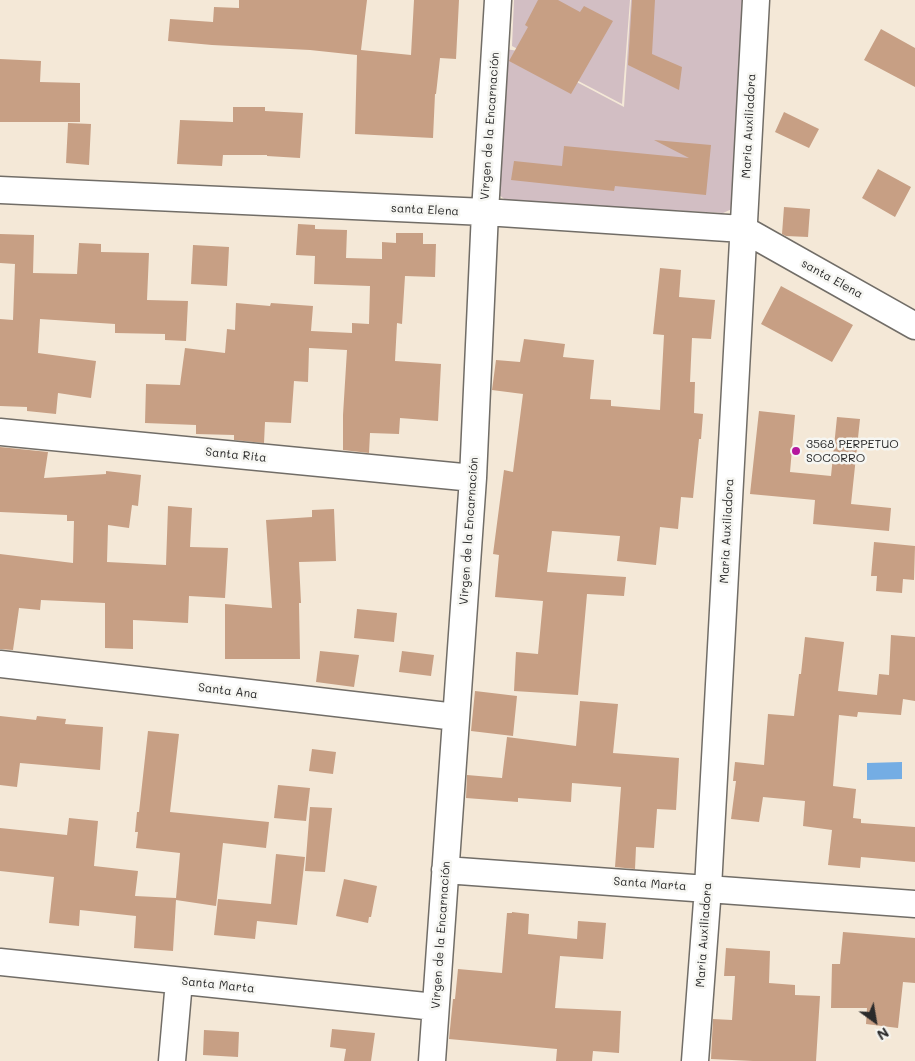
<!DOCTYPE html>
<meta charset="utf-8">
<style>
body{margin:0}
#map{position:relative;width:915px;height:1061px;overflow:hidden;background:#f4e8d7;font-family:Mali,sans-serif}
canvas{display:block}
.north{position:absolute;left:850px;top:996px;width:50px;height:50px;-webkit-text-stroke:4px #f6f6f2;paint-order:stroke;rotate:148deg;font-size:14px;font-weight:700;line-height:20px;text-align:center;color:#2b2b2b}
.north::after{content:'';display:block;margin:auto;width:18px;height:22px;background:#2b2b2b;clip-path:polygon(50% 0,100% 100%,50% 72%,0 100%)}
</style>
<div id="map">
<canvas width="915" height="1061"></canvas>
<div class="north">N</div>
</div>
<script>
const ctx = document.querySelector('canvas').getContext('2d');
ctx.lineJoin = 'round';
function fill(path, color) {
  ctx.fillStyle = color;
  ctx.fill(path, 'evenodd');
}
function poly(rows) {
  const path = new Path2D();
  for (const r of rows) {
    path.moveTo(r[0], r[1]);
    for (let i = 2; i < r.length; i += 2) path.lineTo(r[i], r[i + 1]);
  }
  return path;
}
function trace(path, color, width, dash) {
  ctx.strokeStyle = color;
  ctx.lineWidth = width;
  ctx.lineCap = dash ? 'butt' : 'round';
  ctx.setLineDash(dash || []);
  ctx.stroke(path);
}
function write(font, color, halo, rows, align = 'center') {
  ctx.font = font + ' Mali,sans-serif';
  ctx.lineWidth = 5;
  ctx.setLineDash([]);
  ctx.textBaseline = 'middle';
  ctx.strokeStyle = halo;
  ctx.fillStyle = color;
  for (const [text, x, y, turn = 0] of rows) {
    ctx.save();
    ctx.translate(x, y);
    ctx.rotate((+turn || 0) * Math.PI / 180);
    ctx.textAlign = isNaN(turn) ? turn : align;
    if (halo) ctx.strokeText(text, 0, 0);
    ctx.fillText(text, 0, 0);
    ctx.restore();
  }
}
fill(poly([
 [514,0,630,0,622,104,512,46],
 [631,0,743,0,734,208,723,213,507,201,499,195,500,48,518,51,624,107]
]), '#d2bec3');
fill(poly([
 [902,762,902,779,867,780,867,763]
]), '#74ade4');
fill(poly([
 [239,0,367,0,361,50,411,55,414,0,459,0,456,59,440,58,436,94,435,94,433,138,355,134,357,55,310,50,212,45,168,41,170,19,213,22,214,7,239,8],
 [538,0,558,0,580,12,584,6,613,21,571,94,509,61,528,27,525,25],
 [632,0,655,0,652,54,682,67,679,90,628,65],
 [881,29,915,48,915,87,864,60],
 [0,59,41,61,40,82,80,83,80,122,0,122],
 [233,107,265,107,265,111,303,113,300,158,267,156,267,155,223,155,222,166,177,164,180,120,233,122],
 [784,112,819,129,809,148,775,132],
 [68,123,91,124,89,165,66,163],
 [654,140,711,145,706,195,615,186,614,191,511,180,514,161,562,166,564,146,689,158],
 [878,169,911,187,895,217,862,198],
 [784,207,810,209,808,237,786,236,782,234],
 [298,224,315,225,315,229,347,230,346,258,382,259,382,242,396,243,396,233,423,233,423,244,436,244,435,277,405,276,402,324,397,323,395,361,441,364,438,421,400,418,399,434,370,433,369,453,343,450,343,415,347,350,309,348,308,382,294,381,291,423,265,422,264,443,234,440,234,435,196,434,196,425,145,423,146,384,180,385,185,348,225,353,227,329,235,330,236,303,270,306,271,303,313,306,311,331,352,333,352,323,369,324,370,286,314,284,315,256,296,255],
 [0,234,34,235,33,273,77,274,79,243,101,244,101,252,149,253,147,300,188,301,186,341,165,340,165,334,115,333,115,324,40,319,38,353,96,361,91,398,58,393,56,414,27,411,27,407,0,406,0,319,13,320,15,264,0,263],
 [193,245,229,247,227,286,191,284],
 [660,268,681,270,679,297,715,300,711,339,692,338,690,382,695,382,694,413,703,414,701,439,699,439,693,498,681,497,678,529,660,527,656,565,617,561,620,536,552,531,547,572,626,577,624,596,587,594,578,695,514,691,516,652,538,654,543,601,495,597,499,555,493,554,504,470,513,472,523,394,492,390,496,360,520,362,524,339,565,344,563,357,594,360,590,399,611,400,611,406,660,410,664,335,653,334],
 [781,286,853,325,832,362,761,324],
 [759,411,795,415,790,472,831,476,837,417,860,419,851,504,891,508,889,531,813,524,815,500,750,494],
 [0,447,48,452,44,478,106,474,106,471,141,475,138,506,132,505,129,528,108,525,107,562,166,565,168,506,192,508,190,547,228,548,225,598,189,596,188,623,133,620,133,649,105,648,105,603,41,600,40,610,19,608,13,650,0,649,0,554,73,563,74,521,67,521,67,515,0,512],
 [334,509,336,561,299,562,301,603,299,603,300,659,225,659,225,604,272,608,266,520,312,517,312,510],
 [874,542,915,546,914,580,903,579,902,593,876,591,877,576,871,576],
 [357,609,397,613,394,642,354,638],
 [891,635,915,637,915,701,903,699,901,715,858,712,857,717,839,715,833,786,856,789,853,818,861,819,861,823,915,827,915,862,861,857,860,868,828,865,832,830,803,826,805,801,763,797,759,822,731,819,736,781,733,781,735,762,764,765,768,714,794,716,799,674,801,674,805,637,844,642,838,691,877,695,879,674,889,675],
 [320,651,359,655,354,687,316,682],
 [402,651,434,655,431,676,399,672],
 [475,691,517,696,513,736,471,731],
 [580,701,618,704,613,753,679,758,676,810,657,809,654,848,636,847,635,869,615,867,621,787,572,783,571,802,518,798,518,802,466,798,467,775,502,778,507,737,576,746],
 [0,716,36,720,37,716,66,719,65,724,103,727,100,770,20,763,17,787,0,785],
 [148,731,179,734,170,812,269,822,266,848,223,843,216,906,176,900,173,951,134,948,136,916,80,910,79,926,49,923,54,877,0,871,0,828,67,835,69,818,98,821,94,866,138,871,135,896,176,898,180,853,136,848,138,832,135,832,137,812,139,812],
 [312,749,336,752,333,774,309,771],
 [278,785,310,788,306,821,274,818],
 [310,807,332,808,325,872,305,871],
 [276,854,305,857,297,925,257,921,255,939,214,935,218,899,271,904],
 [344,879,377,886,371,917,369,917,368,923,336,916],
 [512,912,529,914,528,934,577,939,578,921,606,923,603,959,560,956,555,1008,621,1011,619,1053,593,1051,592,1061,556,1061,557,1049,449,1039,453,999,455,999,458,969,502,973,507,913,512,913],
 [843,932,915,938,915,983,903,982,898,1028,866,1024,867,1008,831,1008,832,964,840,964],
 [726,948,770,951,769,983,795,985,795,995,820,996,816,1061,753,1061,711,1059,713,1019,732,1020,735,976,724,976],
 [332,1029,375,1033,371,1061,344,1061,346,1049,330,1047],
 [204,1030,239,1032,238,1057,203,1055]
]), '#c79f84');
const minor = poly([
 [0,190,485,212,743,229,915,326],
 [0,432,473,478],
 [0,664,456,717],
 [445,870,915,904],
 [0,962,435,1007],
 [172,1061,179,981],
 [432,1061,473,478,485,212,498,0],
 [695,1061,708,888,756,0]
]);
trace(minor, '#716d67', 29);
trace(minor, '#fff', 26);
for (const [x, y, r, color] of [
 [796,451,5,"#b5179e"]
]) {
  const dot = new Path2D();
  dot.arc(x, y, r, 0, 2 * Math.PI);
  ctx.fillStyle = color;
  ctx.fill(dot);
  trace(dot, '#f6f6f2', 2);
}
write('12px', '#2b2b2b', '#f6f6f2', [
 ["Virgen de la Encarnación",490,126,-86],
 ["Maria Auxiliadora",749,126,-87],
 ["santa Elena",425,210,3],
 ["santa Elena",832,279,29],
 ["Santa Rita",236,455,6],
 ["Virgen de la Encarnación",469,531,-86],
 ["Maria Auxiliadora",727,531,-87],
 ["Santa Ana",228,691,7],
 ["Santa Marta",650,884,4],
 ["Virgen de la Encarnación",441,935,-86],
 ["Maria Auxiliadora",704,935,-86],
 ["Santa Marta",218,985,6]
]);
write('12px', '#2b2b2b', '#f6f6f2', [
 ["3568 PERPETUO",806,444],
 ["SOCORRO",806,458]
], 'left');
</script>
